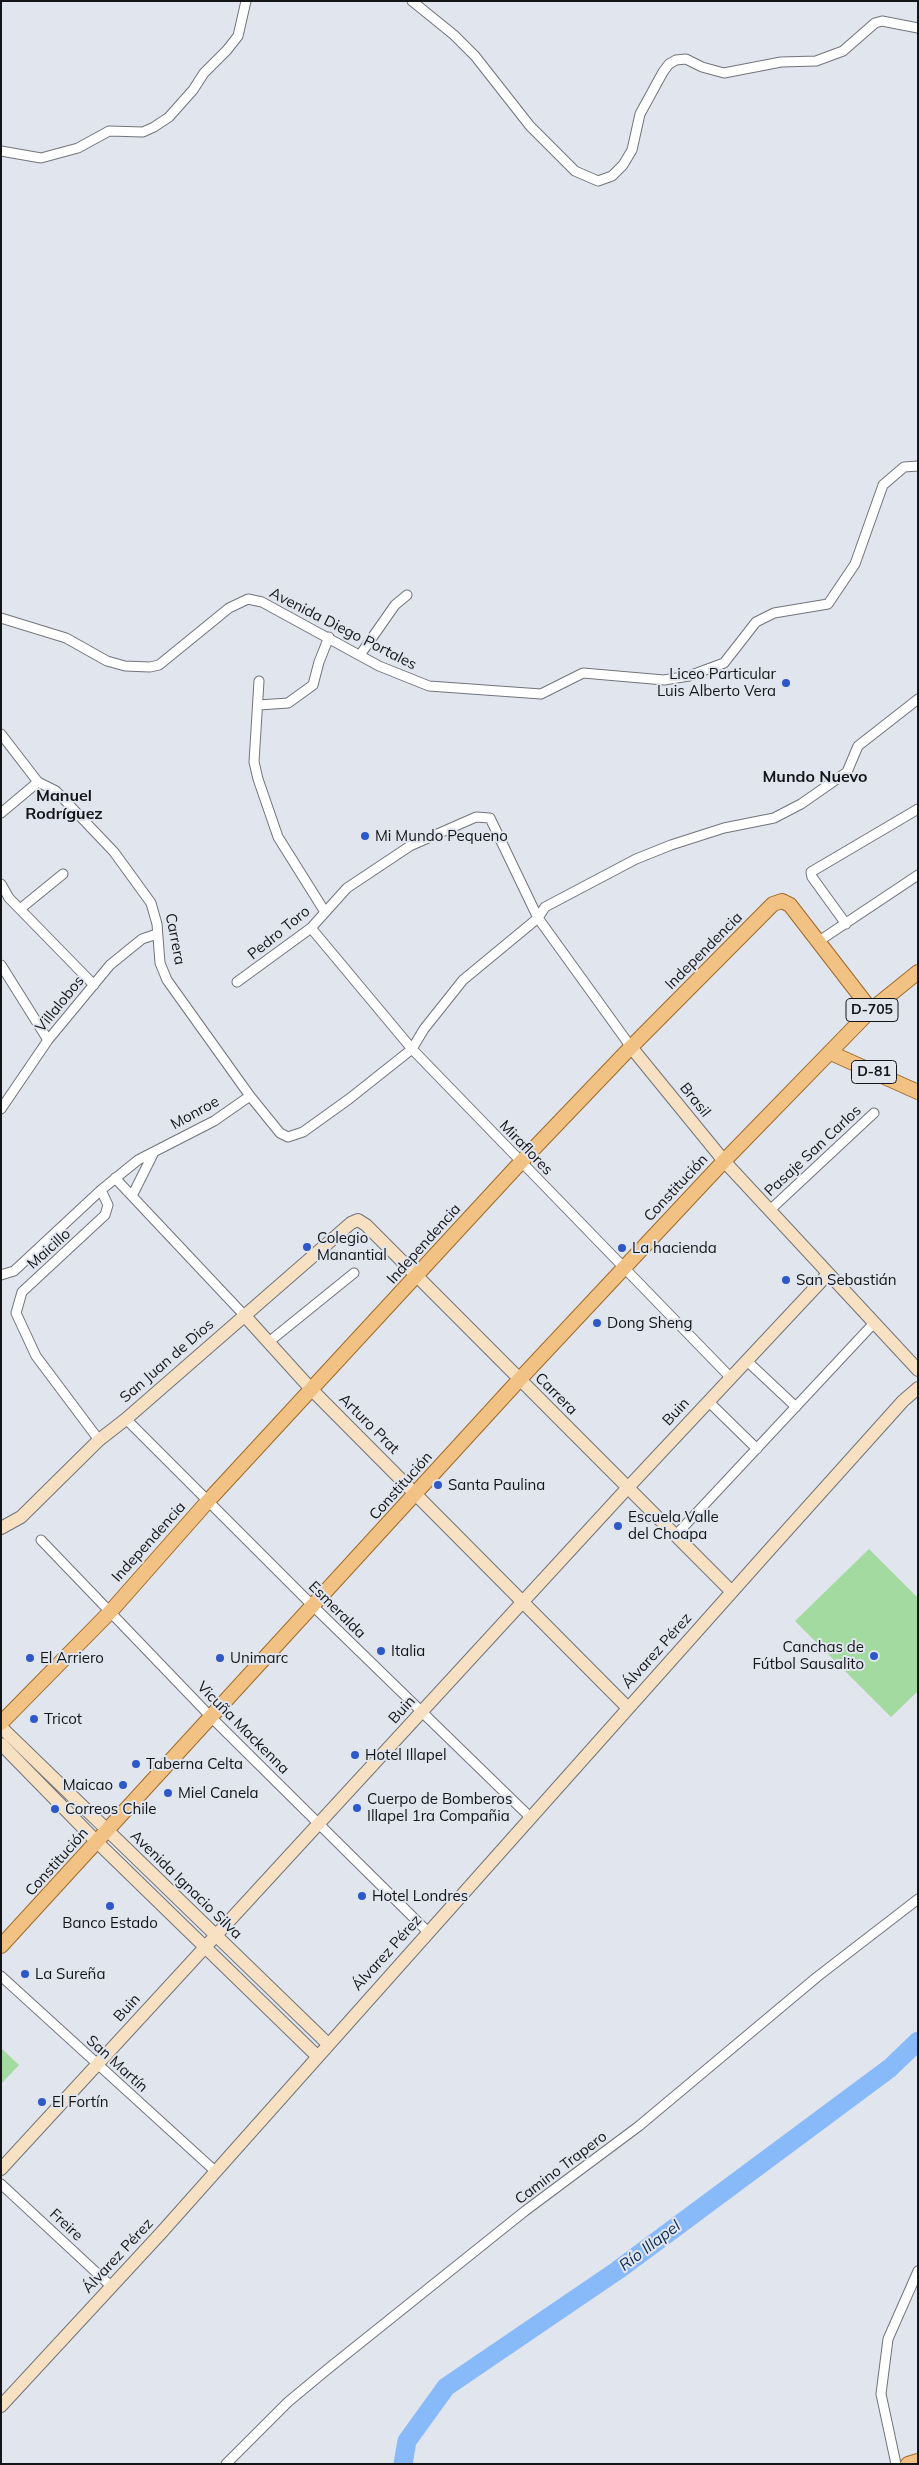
<!DOCTYPE html>
<meta charset="utf-8">
<style>
body{margin:0}
#map{position:relative;width:919px;height:2465px;overflow:hidden;background:#e1e5ed;font-family:Mulish,sans-serif}
canvas{display:block}
.frame{position:absolute;inset:0;border:2px solid #141518;pointer-events:none}
</style>
<div id="map">
<canvas width="919" height="2465"></canvas>
<div class="frame"></div>
</div>
<script>
const ctx = document.querySelector('canvas').getContext('2d');
ctx.lineJoin = 'round';
function fill(path, color) {
  ctx.fillStyle = color;
  ctx.fill(path, 'evenodd');
}
function poly(rows) {
  const path = new Path2D();
  for (const r of rows) {
    path.moveTo(r[0], r[1]);
    for (let i = 2; i < r.length; i += 2) path.lineTo(r[i], r[i + 1]);
  }
  return path;
}
function trace(path, color, width, dash) {
  ctx.strokeStyle = color;
  ctx.lineWidth = width;
  ctx.lineCap = dash ? 'butt' : 'round';
  ctx.setLineDash(dash || []);
  ctx.stroke(path);
}
function write(font, color, halo, rows, align = 'center') {
  ctx.font = font + ' Mulish,sans-serif';
  ctx.lineWidth = 4;
  ctx.setLineDash([]);
  ctx.textBaseline = 'middle';
  ctx.strokeStyle = halo;
  ctx.fillStyle = color;
  for (const [text, x, y, turn = 0] of rows) {
    ctx.save();
    ctx.translate(x, y);
    ctx.rotate((+turn || 0) * Math.PI / 180);
    ctx.textAlign = isNaN(turn) ? turn : align;
    if (halo) ctx.strokeText(text, 0, 0);
    ctx.fillText(text, 0, 0);
    ctx.restore();
  }
}
fill(poly([
 [869,1549,918,1598,918,1691,891,1717,795,1621],
 [1,2048,19,2065,1,2084]
]), '#a3daa0');
trace(poly([
 [403,2464,407,2441,446,2387,618,2270,890,2068,918,2041]
]), '#88b9f9', 19);
const street = poly([
 [412,1,454,35,475,56,530,126,575,171,598,181,612,176,623,165,632,150,640,114,663,72,669,64,676,60,686,59,702,67,724,73,781,62,816,61,843,51,875,23,882,21,918,28],
 [1,151,41,158,78,148,109,131,143,132,154,127,169,117,193,90,204,73,227,50,238,36,246,1],
 [1,618,66,638,107,661,125,666,150,667,159,665,229,608,248,599,262,602,379,666,429,686,541,694,583,673,664,680,689,676,724,663,756,622,774,613,828,604,855,564,883,485,904,467,918,466],
 [360,655,395,605,407,595],
 [259,681,254,762,258,779,278,837,325,912],
 [259,705,288,703,313,685,319,662,329,637],
 [1,734,38,782,56,791,114,852,151,903,157,924,160,963,167,980,250,1096,280,1133,288,1137,303,1132,349,1099,412,1049,424,1029,463,980,538,918,545,907,636,859,671,845,724,828,774,818,801,804,847,772,858,746,918,699],
 [1,813,38,782],
 [1,884,9,898,94,985],
 [20,909,63,874],
 [846,924,812,877,811,872,918,809],
 [311,928,412,1049,731,1378],
 [819,941,918,875],
 [1,965,48,1040],
 [237,982,311,928,347,888,410,846,476,817,490,818,538,918,631,1047],
 [1,1109,48,1040,110,965,142,939,157,934],
 [115,1178,244,1315],
 [132,1196,153,1154],
 [770,1210,874,1113],
 [1,1275,14,1271,101,1190,138,1160,214,1121,250,1096],
 [270,1341,354,1273],
 [747,1361,796,1407],
 [709,1402,757,1449],
 [126,1419,313,1606,531,1818],
 [99,1440,36,1356,16,1313,22,1292,105,1215,108,1205,101,1190],
 [675,1536,874,1323],
 [41,1540,212,1718,428,1932],
 [1,1976,215,2171],
 [1,2184,112,2287],
 [226,2464,288,2402,329,2368,525,2211,639,2126,817,1977,918,1899],
 [896,2464,881,2394,888,2339,918,2271]
]);
const secondary = poly([
 [631,1047,724,1161,918,1370],
 [244,1315,311,1389,628,1708],
 [1,1528,21,1517,99,1440,126,1419,351,1223,358,1220,366,1225,732,1592],
 [1,1727,328,2044],
 [1,1744,97,1842,317,2056],
 [1,2169,621,1495,828,1274],
 [1,2406,161,2233,771,1548,903,1401,918,1388]
]);
const primary = poly([
 [831,1053,918,1092],
 [1,1723,111,1611,208,1501,521,1162,631,1047,773,904,782,901,790,905,871,1010],
 [1,1946,519,1380,724,1161,871,1010,918,972],
 [908,2464,918,2461]
]);
trace(street, '#71747b', 11);
trace(secondary, '#71747b', 14);
trace(primary, '#9e6b2a', 16);
trace(street, '#fff', 9);
trace(secondary, '#f8e1c2', 12);
trace(primary, '#f2c285', 14);
for (const [x, y, r, color] of [
 [786,683,5,"#2e58c8"],
 [365,836,5,"#2e58c8"],
 [307,1247,5,"#2e58c8"],
 [622,1248,5,"#2e58c8"],
 [786,1280,5,"#2e58c8"],
 [597,1323,5,"#2e58c8"],
 [438,1485,5,"#2e58c8"],
 [618,1526,5,"#2e58c8"],
 [381,1651,5,"#2e58c8"],
 [874,1656,5,"#2e58c8"],
 [30,1658,5,"#2e58c8"],
 [220,1658,5,"#2e58c8"],
 [34,1719,5,"#2e58c8"],
 [355,1755,5,"#2e58c8"],
 [136,1764,5,"#2e58c8"],
 [123,1785,5,"#2e58c8"],
 [168,1793,5,"#2e58c8"],
 [357,1808,5,"#2e58c8"],
 [55,1809,5,"#2e58c8"],
 [362,1896,5,"#2e58c8"],
 [110,1906,5,"#2e58c8"],
 [25,1974,5,"#2e58c8"],
 [42,2102,5,"#2e58c8"]
]) {
  const dot = new Path2D();
  dot.arc(x, y, r, 0, 2 * Math.PI);
  ctx.fillStyle = color;
  ctx.fill(dot);
  trace(dot, '#e1e5ed', 2);
}
for (const [x, y, w] of [
 [872,1010,52],
 [874,1072,45]
]) {
  const box = new Path2D();
  box.roundRect(x - w / 2, y - 11.5, w, 23, 4);
  ctx.fillStyle = '#e1e5ed';
  ctx.fill(box);
  trace(box, '#141518', 1);
}
write('bold 14px', '#141518', null, [
 ["D-705",872,1010],
 ["D-81",874,1072]
]);
write('15px', '#141518', '#e1e5ed', [
 ["Avenida Diego Portales",343,629,27],
 ["Pedro Toro",279,933,-39],
 ["Carrera",175,939,79],
 ["Independencia",704,951,-45],
 ["Villalobos",60,1004,-51],
 ["Brasil",695,1100,51],
 ["Monroe",195,1113,-29],
 ["Miraflores",526,1148,46],
 ["Pasaje San Carlos",813,1151,-43],
 ["Constitución",676,1188,-47],
 ["Independencia",424,1244,-48],
 ["Maicillo",49,1249,-42],
 ["San Juan de Dios",167,1361,-41],
 ["Carrera",556,1394,45],
 ["Buin",676,1412,-47],
 ["Arturo Prat",369,1424,45],
 ["Constitución",401,1486,-48],
 ["Independencia",149,1542,-48],
 ["Esmeralda",337,1610,45],
 ["Álvarez Pérez",657,1651,-48],
 ["Buin",402,1710,-48],
 ["Vicuña Mackenna",243,1728,45],
 ["Constitución",57,1862,-48],
 ["Avenida Ignacio Silva",186,1885,44],
 ["Álvarez Pérez",387,1953,-48],
 ["Buin",127,2008,-48],
 ["San Martín",117,2064,42],
 ["Camino Trapero",561,2168,-37],
 ["Freire",66,2225,43],
 ["Álvarez Pérez",118,2256,-47]
]);
write('15px', '#141518', '#e1e5ed', [
 ["Liceo Particular",776,674,"right"],
 ["Luis Alberto Vera",776,691,"right"],
 ["Mi Mundo Pequeno",375,836],
 ["Colegio",317,1238],
 ["Manantial",317,1255],
 ["La hacienda",632,1248],
 ["San Sebastián",796,1280],
 ["Dong Sheng",607,1323],
 ["Santa Paulina",448,1485],
 ["Escuela Valle",628,1517],
 ["del Choapa",628,1534],
 ["Canchas de",864,1647,"right"],
 ["Fútbol Sausalito",864,1664,"right"],
 ["Italia",391,1651],
 ["El Arriero",40,1658],
 ["Unimarc",230,1658],
 ["Tricot",44,1719],
 ["Hotel Illapel",365,1755],
 ["Taberna Celta",146,1764],
 ["Maicao",113,1785,"right"],
 ["Miel Canela",178,1793],
 ["Cuerpo de Bomberos",367,1799],
 ["Illapel 1ra Compañia",367,1816],
 ["Correos Chile",65,1809],
 ["Hotel Londres",372,1896],
 ["Banco Estado",110,1923,"center"],
 ["La Sureña",35,1974],
 ["El Fortín",52,2102]
], 'left');
write('bold 16px', '#141518', '#e1e5ed', [
 ["Mundo Nuevo",815,777],
 ["Manuel",64,796],
 ["Rodríguez",64,814]
]);
write('italic 16px', '#0c2c55', '#e1e5ed', [
 ["Río Illapel",650,2246,-37]
]);
</script>
